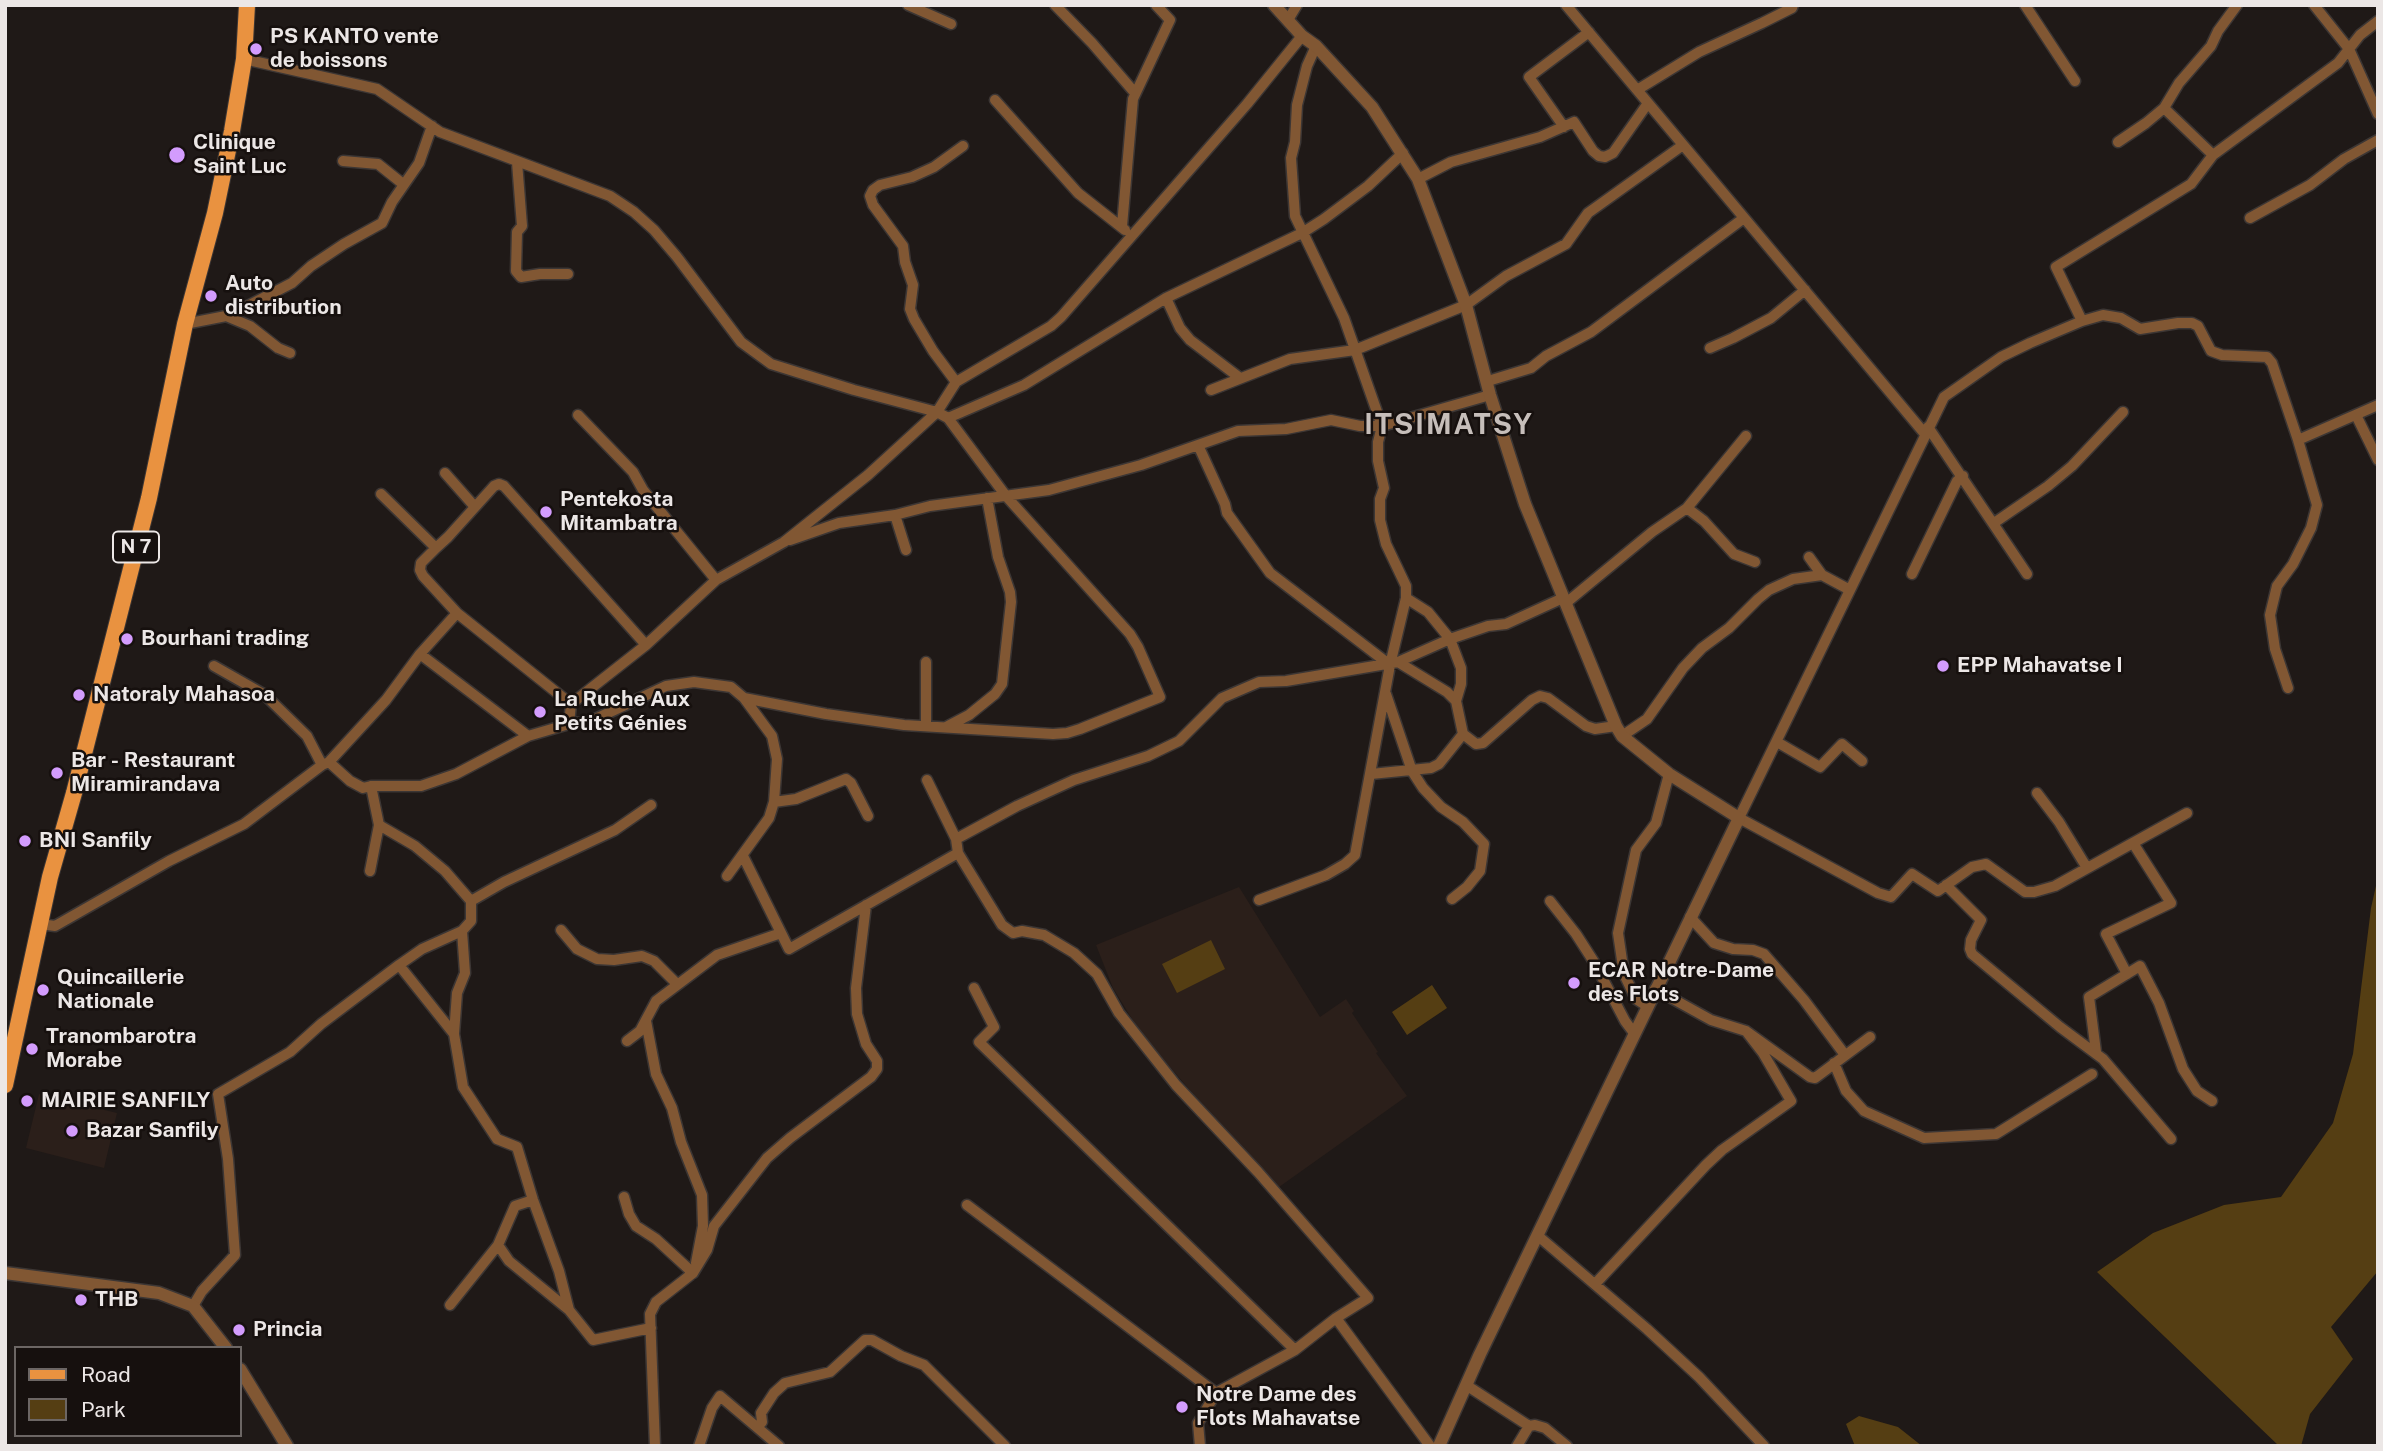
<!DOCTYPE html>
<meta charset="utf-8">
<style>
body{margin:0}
#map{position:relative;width:2383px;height:1451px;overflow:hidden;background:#1f1917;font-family:"Public Sans",sans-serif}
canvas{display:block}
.frame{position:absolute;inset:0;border:7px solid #ece7e6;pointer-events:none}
.legend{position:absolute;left:14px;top:1346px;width:228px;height:91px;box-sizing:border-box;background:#16100e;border:2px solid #6c6664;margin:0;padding:9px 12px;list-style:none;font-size:21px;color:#ece7e6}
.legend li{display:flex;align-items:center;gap:14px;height:35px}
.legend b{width:35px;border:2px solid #6c6664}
</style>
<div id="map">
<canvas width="2383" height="1451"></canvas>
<div class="frame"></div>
<ul class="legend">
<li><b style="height:9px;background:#e99240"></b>Road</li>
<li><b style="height:19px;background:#553e13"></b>Park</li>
</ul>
</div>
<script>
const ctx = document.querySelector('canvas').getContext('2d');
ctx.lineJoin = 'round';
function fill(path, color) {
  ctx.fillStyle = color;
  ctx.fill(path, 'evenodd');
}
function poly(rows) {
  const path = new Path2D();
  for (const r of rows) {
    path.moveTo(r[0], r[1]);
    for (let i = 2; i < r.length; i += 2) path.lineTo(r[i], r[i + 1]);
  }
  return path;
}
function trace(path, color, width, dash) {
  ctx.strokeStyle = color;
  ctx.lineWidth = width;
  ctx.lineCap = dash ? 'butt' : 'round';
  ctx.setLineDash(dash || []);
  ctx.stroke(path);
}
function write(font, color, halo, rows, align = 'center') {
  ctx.font = font + ' "Public Sans",sans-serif';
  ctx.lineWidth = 5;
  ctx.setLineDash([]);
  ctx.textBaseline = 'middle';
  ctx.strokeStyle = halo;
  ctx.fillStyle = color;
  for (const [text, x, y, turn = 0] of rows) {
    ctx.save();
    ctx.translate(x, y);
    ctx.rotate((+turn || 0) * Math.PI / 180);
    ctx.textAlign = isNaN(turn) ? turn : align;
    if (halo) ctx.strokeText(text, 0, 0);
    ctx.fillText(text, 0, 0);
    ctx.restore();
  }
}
fill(poly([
 [1239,887,1320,1017,1346,999,1354,1011,1352,1013,1378,1052,1376,1053,1407,1096,1279,1187,1194,1095,1140,1032,1113,988,1096,945],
 [39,1094,117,1113,104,1168,26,1148]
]), '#2b1f1a');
fill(poly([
 [2378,877,2378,1271,2331,1327,2353,1359,2310,1414,2301,1446,2279,1446,2097,1272,2153,1233,2224,1205,2281,1197,2333,1123,2353,1054,2371,908],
 [1211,940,1225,969,1177,993,1162,964],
 [1432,985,1447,1008,1407,1035,1392,1012],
 [1859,1416,1898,1427,1922,1446,1855,1446,1846,1424]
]), '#553e13');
const minor = poly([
 [908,5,951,24],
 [1055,5,1092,43,1135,93],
 [1566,5,1925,434],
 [2025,5,2075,81],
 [2314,5,2349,49,2378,114],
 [1288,20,1297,5],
 [1637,90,1699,52,1762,23,1792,8,1793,5],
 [995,100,1078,193,1125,230],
 [2164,108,2213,155],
 [1564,127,1529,77,1589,32],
 [2118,142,2146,123,2164,108,2179,83,2211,46,2218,31,2237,5],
 [343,161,378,164,403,184],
 [517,162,522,226,517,232,516,271,521,277,540,274,568,274],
 [1418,179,1451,162,1540,137,1574,122,1593,151,1599,156,1605,157,1613,153,1648,103],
 [2250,218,2310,185,2344,159,2378,140],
 [1122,226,1133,99,1170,20,1156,5],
 [1166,298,1180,328,1190,340,1240,378],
 [226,316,250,326,278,348,290,353],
 [2082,321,2056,267,2191,184,2213,155,2338,63,2360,35,2378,21],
 [185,324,226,316,238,311,292,283,311,266,344,244,382,223,392,202,419,163,432,126],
 [1710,348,1733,338,1771,318,1805,290],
 [1488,381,1531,368,1546,356,1591,332,1744,218],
 [956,382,933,351,914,319,910,309,913,285,905,262,903,246,873,205,870,196,873,190,880,185,912,177,934,167,963,146],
 [1211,390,1290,359,1355,350,1466,305,1506,276,1566,244,1588,213,1683,145],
 [578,415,633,472,643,490,716,580],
 [2356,415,2378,460],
 [948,418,1024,385,1166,298,1302,233,1324,219,1368,186,1403,153],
 [1928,427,2027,574],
 [2298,440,2378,405],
 [1198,445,1225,504,1227,513,1270,573,1390,665],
 [445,473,475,507],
 [381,494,436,548,421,563,420,570,423,576,457,613,571,704],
 [1687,508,1704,521,1734,554,1755,562],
 [895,515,906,550],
 [1994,523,2048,486,2072,466,2123,412],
 [790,540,839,523,895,515,930,506,1049,490,1141,465,1238,431,1286,429,1331,420,1360,426,1382,426,1490,395],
 [436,548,448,537,494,486,499,484,504,486,646,645],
 [1809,557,1822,575,1850,590],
 [1912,574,1957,481,1963,476],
 [1406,598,1428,612,1450,639,1461,668,1461,684,1456,701],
 [1566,603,1652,532,1687,508,1746,436],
 [420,654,528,736],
 [926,662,926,726],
 [1398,662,1450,639,1488,626,1506,624,1563,598],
 [214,666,265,695,307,736,322,765],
 [1386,694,1412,771,1423,788,1441,807,1463,822,1484,844,1480,871,1467,887,1452,899],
 [569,724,571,704,646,645,716,580,784,542,868,475,937,412,956,382,1051,326,1061,317,1247,104,1302,36],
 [948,726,969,715,995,694,1002,684,1011,602,1010,592,998,557,987,498],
 [1622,736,1647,719,1683,668,1702,648,1729,628,1758,599,1769,590,1793,579,1822,575],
 [1777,742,1820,767,1842,744,1862,761],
 [329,762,386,700,420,654,457,613],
 [1371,774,1431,768,1439,764,1463,734],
 [927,780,956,839,958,853,1002,925,1013,933,1022,931,1044,935,1074,953,1097,974,1119,1013,1176,1085,1258,1172,1368,1298,1336,1318,1295,1350,1216,1393,1198,1423,1200,1446],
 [2037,793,2059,822,2087,868],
 [774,802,796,799,846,779,851,783,868,816],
 [2187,813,2055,886,2034,892,2025,892,1986,864,1972,867,1938,891,1912,874,1891,897,1878,893,1739,818,1944,397,2001,357,2030,343,2082,321,2103,315,2121,318,2140,329,2178,323,2192,323,2198,326,2211,351,2222,355,2267,357,2272,363,2298,440,2317,505,2311,528,2293,564,2277,586,2270,615,2275,649,2288,688],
 [956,839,1017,806,1074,780,1148,756,1179,741,1222,698,1259,682,1286,681,1398,662,1447,692,1456,701,1463,734,1476,744,1483,743,1532,700,1540,696,1548,698,1586,726,1595,729,1616,726],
 [743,856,789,949,958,853],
 [370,871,379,825,371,786],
 [727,876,769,818,774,802,777,759,772,736,744,698],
 [1946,885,1981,920,1971,940,1970,949,1972,954,2060,1027,2103,1059,2171,1139],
 [1259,900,1326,875,1345,864,1355,855,1390,665,1406,598,1406,586,1386,544,1380,520,1380,499,1384,488,1378,461,1378,442,1382,426,1344,318,1295,216,1291,158,1295,142,1297,105,1307,66,1316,46],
 [471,901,504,882,615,830,651,805],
 [1550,901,1576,934,1594,962,1625,1021,1634,1033],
 [1690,917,1714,943,1733,949,1753,950,1764,954,1804,1000,1845,1055],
 [40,924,55,926,169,861,244,824,322,765,329,762,350,781,363,788,371,786,421,786,456,774,528,736,569,724,591,721,666,686,694,682,731,687,744,698,826,714,904,725,1053,734,1067,733,1080,729,1160,697,1138,647,1130,634,1006,496,948,418,937,412,854,390,771,364,741,342,677,257,654,230,634,212,610,196,440,132,377,89,244,59],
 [561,930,577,949,597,959,614,960,642,956,654,961,677,984],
 [462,931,465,973,457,993,454,1034,463,1087,497,1139,517,1147,533,1200,559,1271,569,1310],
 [399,965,454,1034],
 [2127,974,2106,934,2171,903,2133,843],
 [974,988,994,1027,979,1042,1295,1350],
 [1655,989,1711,1020,1746,1031,1810,1077,1815,1078,1870,1037],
 [1647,1006,1636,999,1624,974,1618,933,1636,850,1656,823,1669,774],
 [646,1021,656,1074,672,1108,681,1142,702,1195,703,1226,696,1263],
 [627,1041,640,1031,656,1001,717,955,781,933],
 [2096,1052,2089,997,2140,966,2159,1003,2183,1069,2197,1091,2212,1101],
 [1834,1063,1846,1091,1864,1111,1924,1138,1996,1134,2092,1074],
 [624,1197,629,1214,636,1226,656,1239,693,1273],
 [967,1205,1216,1393],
 [1537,1235,1647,1329,1699,1377,1764,1446],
 [498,1245,509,1261,569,1310,593,1340,651,1328],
 [1596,1283,1706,1165,1722,1150,1791,1101,1763,1053,1746,1031],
 [450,1305,498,1245,515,1206,533,1200],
 [193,1306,202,1291,235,1255,228,1159,218,1094,290,1052,321,1024,399,965,422,949,462,931,471,921,471,901,445,871,415,846,379,825],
 [1336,1318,1430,1446],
 [1466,1385,1529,1426,1535,1425,1545,1428,1567,1446],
 [757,1427,762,1422,761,1413,774,1393,785,1383,830,1372,865,1340,872,1340,901,1356,924,1365,1005,1446],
 [655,1446,650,1314,656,1302,693,1273,707,1250,714,1226,767,1158,790,1138,871,1077,877,1069,877,1061,866,1044,857,1014,856,988,866,905],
 [699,1446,712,1408,720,1396,779,1446],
 [1517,1446,1529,1426]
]);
const tertiary = poly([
 [1274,5,1302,36,1316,46,1372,107,1418,179,1466,305,1490,395,1525,504,1616,726,1622,736,1669,774,1739,818,1480,1354,1439,1446],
 [5,1273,159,1293,193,1306,226,1348],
 [240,1369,287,1446]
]);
const primary = poly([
 [5,1085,50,877,74,793,149,498,185,324,215,213,232,131,244,59,247,5]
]);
trace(minor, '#3c3634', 13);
trace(tertiary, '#3c3634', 15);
trace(primary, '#3c3634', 18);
trace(minor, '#815733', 10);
trace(tertiary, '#815733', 12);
trace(primary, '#e99240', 16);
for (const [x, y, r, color] of [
 [256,49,7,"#d39cfd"],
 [177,155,9,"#d39cfd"],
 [211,296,7,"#d39cfd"],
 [546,512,7,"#d39cfd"],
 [127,639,7,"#d39cfd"],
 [1943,666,7,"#d39cfd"],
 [79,695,7,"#d39cfd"],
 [540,712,7,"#d39cfd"],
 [57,773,7,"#d39cfd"],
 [25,841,7,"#d39cfd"],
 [1574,983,7,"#d39cfd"],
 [43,990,7,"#d39cfd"],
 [32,1049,7,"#d39cfd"],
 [27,1101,7,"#d39cfd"],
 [72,1131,7,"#d39cfd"],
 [81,1300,7,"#d39cfd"],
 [239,1330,7,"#d39cfd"],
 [1182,1407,7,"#d39cfd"]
]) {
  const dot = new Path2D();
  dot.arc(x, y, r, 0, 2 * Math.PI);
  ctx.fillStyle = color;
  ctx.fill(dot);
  trace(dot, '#16100e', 2.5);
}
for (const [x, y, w] of [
 [136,547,46]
]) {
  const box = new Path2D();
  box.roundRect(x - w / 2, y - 15.5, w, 31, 5);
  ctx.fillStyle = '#16100e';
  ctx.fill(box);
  trace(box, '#ece7e6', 2);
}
write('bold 19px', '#ece7e6', null, [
 ["N 7",136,547]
]);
write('bold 21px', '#ece7e6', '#16100e', [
 ["PS KANTO vente",270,37],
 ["de boissons",270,61],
 ["Clinique",193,143],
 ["Saint Luc",193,167],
 ["Auto",225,284],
 ["distribution",225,308],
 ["Pentekosta",560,500],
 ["Mitambatra",560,524],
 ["Bourhani trading",141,639],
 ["EPP Mahavatse I",1957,666],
 ["Natoraly Mahasoa",93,695],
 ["La Ruche Aux",554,700],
 ["Petits Génies",554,724],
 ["Bar - Restaurant",71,761],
 ["Miramirandava",71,785],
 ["BNI Sanfily",39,841],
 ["ECAR Notre-Dame",1588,971],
 ["des Flots",1588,995],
 ["Quincaillerie",57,978],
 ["Nationale",57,1002],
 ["Tranombarotra",46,1037],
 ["Morabe",46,1061],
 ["MAIRIE SANFILY",41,1101],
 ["Bazar Sanfily",86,1131],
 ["THB",95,1300],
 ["Princia",253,1330],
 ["Notre Dame des",1196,1395],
 ["Flots Mahavatse",1196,1419]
], 'left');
ctx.letterSpacing = '2px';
write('bold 28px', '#c6beba', '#16100e', [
 ["ITSIMATSY",1449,425]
]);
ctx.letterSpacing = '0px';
</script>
